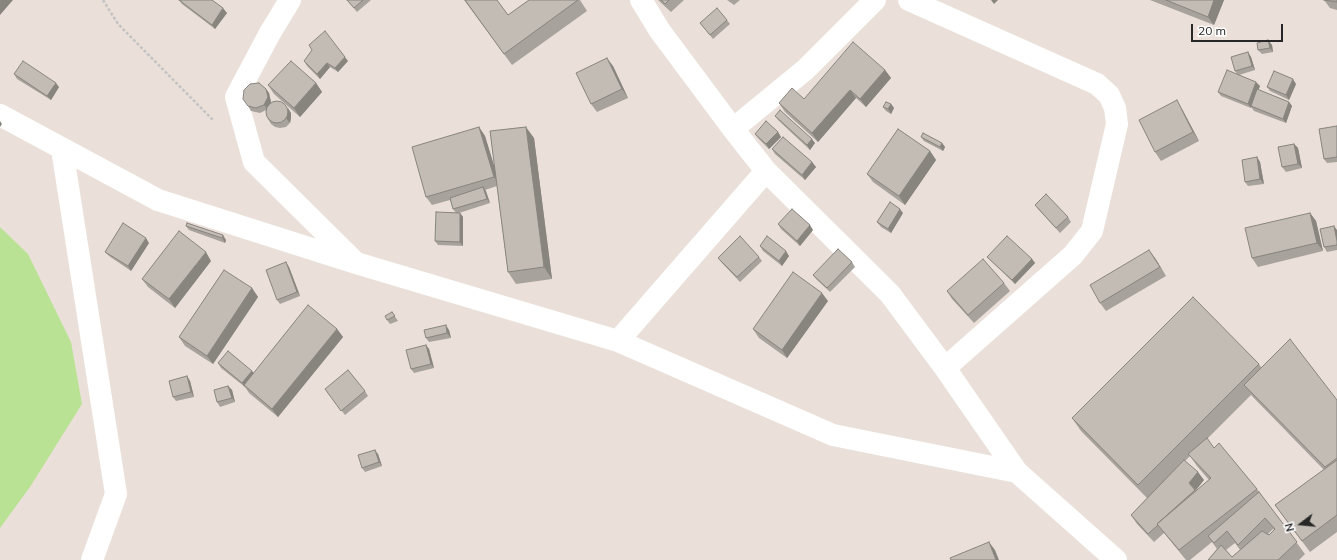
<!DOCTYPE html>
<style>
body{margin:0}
#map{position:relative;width:1337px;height:560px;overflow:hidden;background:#eae0d9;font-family:Mulish,sans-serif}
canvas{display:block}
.north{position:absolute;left:1281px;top:504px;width:40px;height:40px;-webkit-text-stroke:3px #fff;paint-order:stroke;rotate:254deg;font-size:11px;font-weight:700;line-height:16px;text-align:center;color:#272727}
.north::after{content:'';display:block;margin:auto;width:14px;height:18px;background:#272727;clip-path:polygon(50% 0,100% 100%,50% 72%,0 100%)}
.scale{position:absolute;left:1191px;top:24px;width:92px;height:18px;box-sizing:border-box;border:2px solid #272727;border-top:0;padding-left:5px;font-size:12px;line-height:14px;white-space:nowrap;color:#272727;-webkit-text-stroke:3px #fff;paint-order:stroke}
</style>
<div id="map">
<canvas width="1337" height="560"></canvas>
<div class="north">N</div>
<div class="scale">20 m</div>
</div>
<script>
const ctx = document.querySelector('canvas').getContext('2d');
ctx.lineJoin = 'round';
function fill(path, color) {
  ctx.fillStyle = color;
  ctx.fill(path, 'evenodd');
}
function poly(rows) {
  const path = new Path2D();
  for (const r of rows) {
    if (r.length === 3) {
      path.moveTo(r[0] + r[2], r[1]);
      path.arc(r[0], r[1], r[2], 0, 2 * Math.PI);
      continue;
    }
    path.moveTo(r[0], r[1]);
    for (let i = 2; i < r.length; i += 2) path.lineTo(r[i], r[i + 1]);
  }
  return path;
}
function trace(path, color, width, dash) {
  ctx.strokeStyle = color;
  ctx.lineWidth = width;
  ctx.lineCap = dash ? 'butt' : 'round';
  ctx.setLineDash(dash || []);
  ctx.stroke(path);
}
fill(poly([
 [0,227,28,254,71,342,82,404,30,487,0,528]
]), '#bae294');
trace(poly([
 [103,0,118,24,213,120]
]), '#c3c3c3', 2.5, [3, 2]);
trace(poly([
 [290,0,270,33,236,97,254,162,354,261],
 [641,0,660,31,733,129,766,171,890,294,945,368,1017,472,1116,560],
 [909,0,1097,84,1109,95,1115,108,1117,124,1092,231,1073,255,945,368],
 [0,115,158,200,356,263,618,341,833,435,1017,472],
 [733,129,806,69,875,0],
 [62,149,116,494,92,560],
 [618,341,766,171]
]), '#fff', 22);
fill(poly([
 [179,0,227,13,215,29,182,4],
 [347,0,371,0,357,12],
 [464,0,508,15,529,0,580,0,587,11,512,65],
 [658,0,684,0,671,12],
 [727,0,740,0,734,5],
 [1150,0,1224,0,1214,25],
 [1324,0,1337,0,1337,10,1330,8],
 [727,20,730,24,713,39,700,23],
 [1268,40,1272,45,1273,52,1262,54,1258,50],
 [1248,52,1251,57,1255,70,1239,75,1260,86,1258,90,1289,102,1292,106,1286,123,1254,111,1251,107,1251,108,1221,96,1218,92,1237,74,1235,71],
 [304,61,348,61,338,72,330,67,320,79,307,66],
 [613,66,628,98,597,112,591,104],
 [885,70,891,78,866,107,856,98,818,142,785,112,779,103,804,99],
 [14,74,59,87,51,100,17,79],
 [316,83,322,92,300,117,274,94,268,85],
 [1296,84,1289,100,1270,91,1267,87],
 [266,89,269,93,271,102,270,104,291,113,291,118,290,123,286,127,280,128,275,127,271,124,268,119,266,110,260,113,251,111,248,106],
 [891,104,894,108,891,114,886,111,883,107],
 [1182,109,1199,141,1161,161,1155,152],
 [775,116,815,143,810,150,778,120],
 [1337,126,1337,162,1327,163,1324,159],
 [479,127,485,136,494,166,534,138,552,279,516,284,508,272,497,186,485,190,490,203,459,213,460,213,463,217,463,246,438,245,435,241,456,213,453,209,450,200,432,205,426,197],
 [778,132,781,137,769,149,758,138,755,134],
 [921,137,942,143,945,147,943,151,924,141],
 [1294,144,1298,148,1302,168,1286,172,1282,167],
 [772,149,812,162,816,167,805,180,775,154],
 [930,151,936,160,905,205,873,182,867,174],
 [1257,157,1260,162,1264,184,1248,186,1245,182],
 [1035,205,1068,217,1071,222,1060,233,1038,209],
 [903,213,891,233,881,227,877,222],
 [1310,213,1316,221,1323,251,1258,267,1252,258],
 [187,223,226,240,225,243,189,230,186,226],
 [778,224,813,230,800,246,781,229],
 [1337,230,1337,250,1327,252,1324,247],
 [149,243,131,271,109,256,105,252],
 [760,246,789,256,782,266,763,251],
 [759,257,762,261,740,282,721,262,718,258],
 [987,257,1032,259,1035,263,1015,284,991,261],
 [1155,258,1166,276,1106,311,1100,303],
 [211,261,175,308,148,287,142,279],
 [852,262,855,267,830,292,816,279,813,275],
 [289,267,300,296,280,304,277,300],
 [1004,283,1010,291,974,323,952,299,947,291],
 [252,288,258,297,213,364,185,346,179,337],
 [828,301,787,358,759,338,753,329],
 [392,312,398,321,390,324,387,320],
 [337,329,343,337,278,417,249,393,245,387,221,368,218,363,254,373],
 [449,330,451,338,429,342,426,338],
 [426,345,429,349,434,368,414,373,411,369],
 [1259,364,1261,367,1337,400,1337,532,1310,552,1275,505,1324,470,1251,395,1207,439,1214,448,1257,489,1305,554,1299,560,1208,560,1217,549,1212,542,1190,560,1186,560,1164,533,1154,542,1137,524,1131,515,1147,498,1081,431,1072,418],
 [1190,456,1197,466,1209,480,1196,491,1196,490,1204,480,1185,461],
 [1273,529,1274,530,1269,535,1268,534],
 [1235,543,1240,550,1232,557,1226,550],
 [187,376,190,381,194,397,176,401,173,397],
 [228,386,232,390,235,402,220,407,217,402],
 [365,391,368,396,345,415,328,393],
 [378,454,382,466,365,472,362,468]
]), '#a7a29b');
fill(poly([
 [0,0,13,0,0,15],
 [991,0,998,0,994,4],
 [1214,0,1224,0,1214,25,1208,17],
 [223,8,227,13,215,29,212,25],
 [1268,40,1272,45,1273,52,1270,48],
 [1248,52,1251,57,1255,70,1252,66],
 [345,57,348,61,338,72,335,68],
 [607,58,613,66,628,98,622,89],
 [327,63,330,67,320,79,317,74],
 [885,70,891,78,866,107,860,99],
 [1293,79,1296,84,1289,100,1286,95],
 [1256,82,1260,86,1251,108,1248,104],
 [56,83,59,87,51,100,47,96],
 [316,83,322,92,300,117,294,108],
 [266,89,269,93,271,102,268,110,264,105],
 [850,90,856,98,818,142,812,133],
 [1177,100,1182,109,1199,141,1193,132],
 [1289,102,1292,106,1286,123,1283,119],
 [891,104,894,108,891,114,888,109],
 [288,108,291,113,291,118,290,123,286,118],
 [0,121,2,124,0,127],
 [479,127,485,136,500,185,494,177],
 [526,127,534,138,552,279,544,267],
 [778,132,781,137,769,149,766,144],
 [812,139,815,143,810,150,807,145],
 [942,143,945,147,943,151,940,147],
 [1294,144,1298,148,1302,168,1298,164],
 [930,151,936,160,905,205,899,196],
 [1257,157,1260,162,1264,184,1260,179],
 [812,162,816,167,805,180,802,175],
 [483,187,486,191,490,203,487,199],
 [900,209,903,213,891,233,888,229],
 [460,213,463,217,463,246,460,242],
 [1310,213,1316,221,1323,251,1317,243],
 [810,225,813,230,800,246,797,241],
 [1334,226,1337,230,1337,241],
 [223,235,226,240,225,243,222,238],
 [146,238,149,243,131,271,128,266],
 [1149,250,1155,258,1166,276,1160,267],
 [786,251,789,256,782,266,779,261],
 [206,252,211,261,175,308,169,299],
 [1032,259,1035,263,1015,284,1012,280],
 [286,262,289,267,300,296,297,292],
 [252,288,258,297,213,364,207,356],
 [822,293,828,301,787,358,782,350],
 [446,325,449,330,451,338,447,333],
 [337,329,343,337,278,417,272,409],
 [426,345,429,349,434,368,431,364],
 [252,371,256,375,244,385,245,388,242,383],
 [187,376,190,381,194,397,191,392],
 [228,386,232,390,235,402,232,398],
 [375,450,378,454,382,466,379,462],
 [1198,472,1204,480,1196,490,1189,483],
 [989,542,995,550,999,560,996,560]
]), '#88847e');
const building = poly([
 [179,0,212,0,223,8,212,25,179,0],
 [347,0,363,0,354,8,347,0],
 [465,0,497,0,508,15,529,0,578,0,504,54,465,0],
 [661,0,669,0,665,4,661,0],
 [1166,0,1214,0,1208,17,1166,0],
 [1324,0,1337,0,1337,2,1324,0],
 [717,8,727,20,710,35,700,23,717,8],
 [325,31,345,57,335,68,327,63,317,74,304,61,312,50,309,45,325,31],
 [1268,40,1270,48,1258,50,1257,43,1268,40],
 [853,42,885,70,860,99,850,90,812,133,779,103,792,88,804,99,853,42],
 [1248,52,1252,66,1235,71,1231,57,1248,52],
 [607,58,622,89,591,104,576,73,607,58],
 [23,61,56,83,47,96,14,74,23,61],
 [291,61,316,83,294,108,268,85,291,61],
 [1227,70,1256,82,1248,104,1218,92,1227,70],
 [1274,71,1293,79,1286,95,1267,87,1274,71],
 [259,83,266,89,268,97,264,105,256,108,248,106,243,99,244,90,250,84,259,83],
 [1257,89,1289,102,1283,119,1251,106,1257,89],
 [1177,100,1193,132,1155,152,1139,120,1177,100],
 [277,112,11],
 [886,102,891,104,888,109,883,107,886,102],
 [780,110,812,139,807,145,775,116,780,110],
 [766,121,778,132,766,144,755,134,766,121],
 [1337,126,1337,157,1324,159,1319,129,1337,126],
 [479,127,494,177,426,197,412,147,479,127],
 [526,127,544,267,508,272,490,131,526,127],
 [898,129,930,151,899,196,867,174,898,129],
 [923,133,942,143,940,147,921,137,923,133],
 [783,137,812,162,802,175,772,149,783,137],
 [1294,144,1298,164,1282,167,1278,147,1294,144],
 [1257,157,1260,179,1245,182,1242,160,1257,157],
 [483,187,487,199,453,209,450,198,483,187],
 [1046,194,1068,217,1056,228,1035,205,1046,194],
 [890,202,900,209,888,229,877,222,890,202],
 [792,209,810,225,797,241,778,224,792,209],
 [436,212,460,213,460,242,435,241,436,212],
 [1310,213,1317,243,1252,258,1245,228,1310,213],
 [123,223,146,238,128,266,105,252,123,223],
 [187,223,223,235,222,238,186,226,187,223],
 [1334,226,1337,241,1337,245,1324,247,1320,229,1334,226],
 [179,231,206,252,169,299,142,279,179,231],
 [740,236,759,257,737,277,718,258,740,236],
 [767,236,786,251,779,261,760,246,767,236],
 [1007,236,1032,259,1012,280,987,257,1007,236],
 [838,249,852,262,827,288,813,275,838,249],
 [1149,250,1160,267,1100,303,1090,285,1149,250],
 [983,259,1004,283,968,315,947,291,983,259],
 [286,262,297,292,277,300,266,270,286,262],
 [224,270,252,288,207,356,179,337,224,270],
 [793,272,822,293,782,350,753,329,793,272],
 [1193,297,1259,364,1138,485,1072,418,1193,297],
 [308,305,337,329,272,409,244,385,308,305],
 [392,312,395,316,387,320,385,316,392,312],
 [446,325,447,333,426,338,424,330,446,325],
 [1290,339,1337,400,1337,458,1325,467,1244,385,1290,339],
 [426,345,431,364,411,369,406,350,426,345],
 [228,351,252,371,242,383,218,363,228,351],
 [348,370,365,391,341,411,325,389,348,370],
 [187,376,191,392,173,397,169,381,187,376],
 [228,386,232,398,217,402,214,390,228,386],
 [1207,438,1214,448,1219,443,1257,489,1179,550,1157,524,1211,478,1188,454,1207,438],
 [375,450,379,462,362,468,358,455,375,450],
 [1184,460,1198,472,1189,483,1195,490,1157,524,1158,525,1148,534,1131,515,1184,460],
 [1337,460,1337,515,1302,541,1275,505,1337,460],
 [1259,492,1297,542,1278,560,1208,560,1221,545,1232,557,1262,531,1269,535,1275,529,1265,518,1238,545,1227,531,1214,543,1208,536,1259,492],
 [989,542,996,560,951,560,950,558,989,542]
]);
fill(building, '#c2bcb4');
trace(building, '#88847e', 1);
</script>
